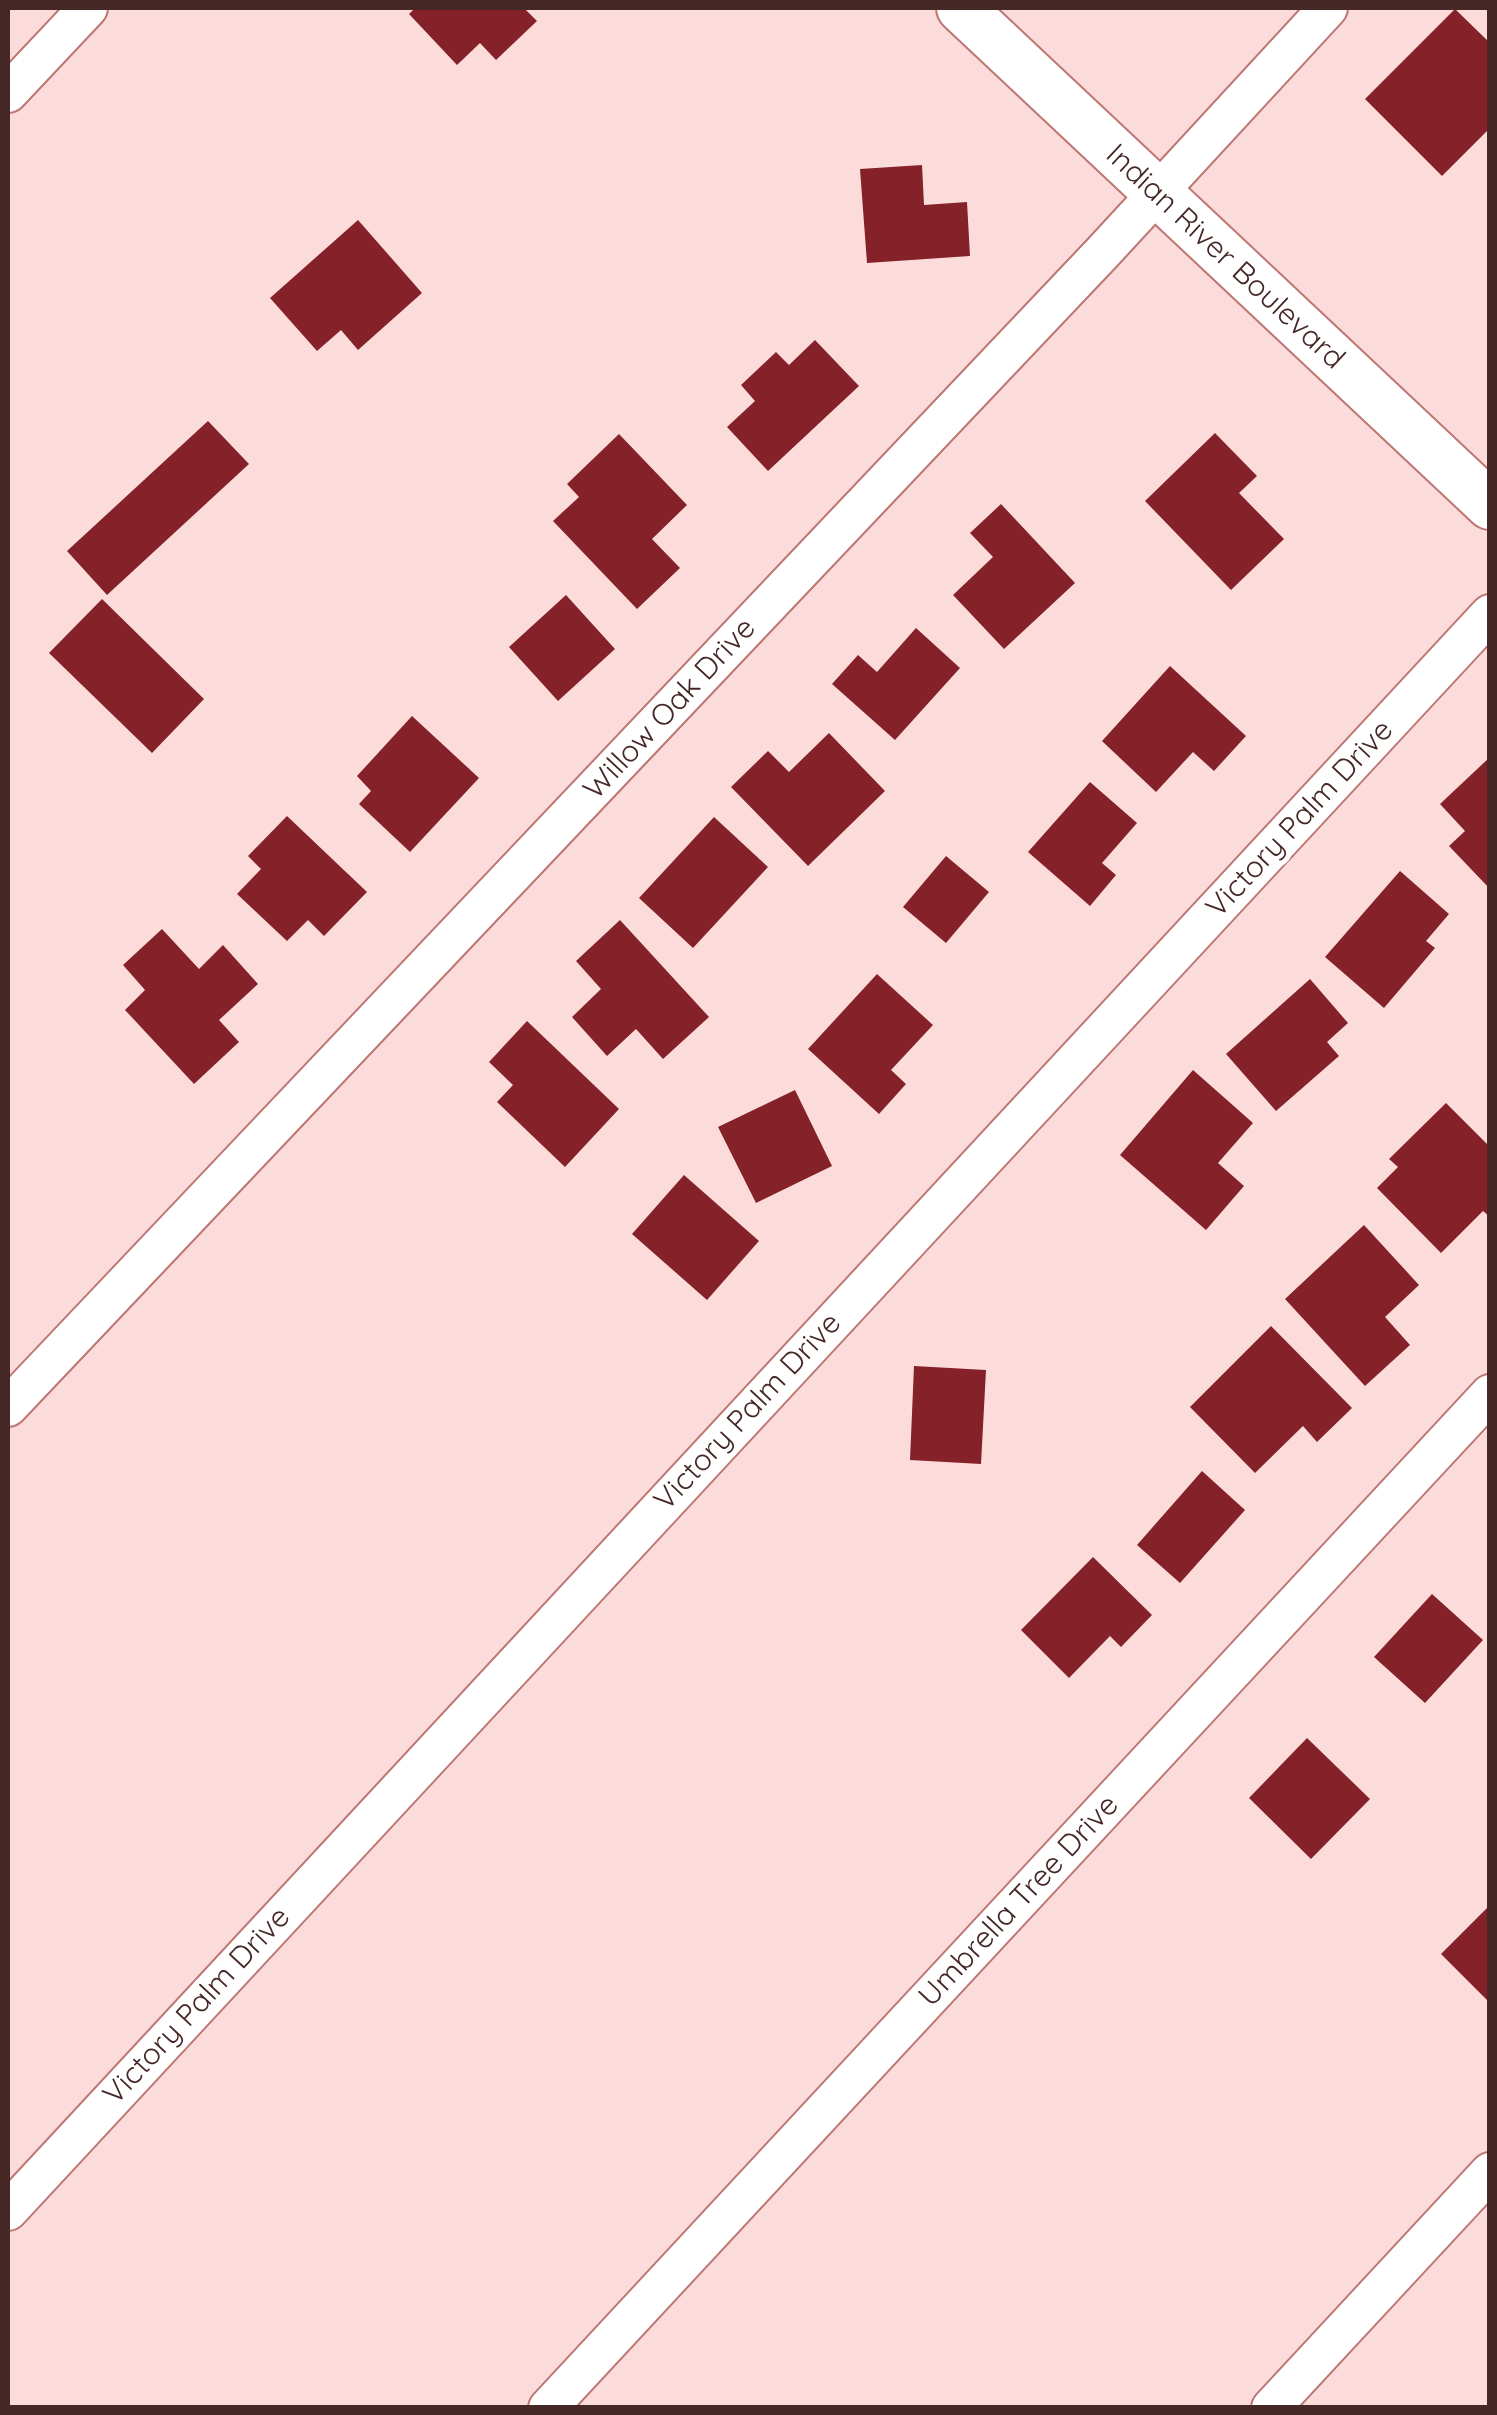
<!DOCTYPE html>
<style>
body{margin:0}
#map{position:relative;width:1497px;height:2415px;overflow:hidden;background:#fcdcda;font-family:Quicksand,sans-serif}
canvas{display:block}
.frame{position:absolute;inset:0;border:10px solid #452726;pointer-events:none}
</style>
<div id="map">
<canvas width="1497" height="2415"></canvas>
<div class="frame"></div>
</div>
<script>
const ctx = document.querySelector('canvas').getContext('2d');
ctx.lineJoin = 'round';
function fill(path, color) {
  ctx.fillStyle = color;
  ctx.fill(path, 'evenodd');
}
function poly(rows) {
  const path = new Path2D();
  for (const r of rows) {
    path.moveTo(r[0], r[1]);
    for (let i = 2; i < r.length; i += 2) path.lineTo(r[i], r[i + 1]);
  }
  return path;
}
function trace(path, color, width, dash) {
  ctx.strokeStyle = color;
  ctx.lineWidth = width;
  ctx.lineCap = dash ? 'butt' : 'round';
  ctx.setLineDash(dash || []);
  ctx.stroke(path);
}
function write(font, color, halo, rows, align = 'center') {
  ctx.font = font + ' Quicksand,sans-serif';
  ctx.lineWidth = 10;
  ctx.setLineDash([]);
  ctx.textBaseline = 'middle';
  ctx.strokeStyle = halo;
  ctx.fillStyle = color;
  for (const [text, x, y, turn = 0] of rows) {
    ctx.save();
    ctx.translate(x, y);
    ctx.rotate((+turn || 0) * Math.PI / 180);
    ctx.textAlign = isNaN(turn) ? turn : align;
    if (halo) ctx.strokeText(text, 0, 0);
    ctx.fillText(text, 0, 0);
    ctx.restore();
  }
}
fill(poly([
 [415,8,524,8,537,21,496,60,480,43,457,65,409,14],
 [1455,9,1490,43,1490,128,1442,176,1365,99],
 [922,165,924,205,967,202,970,256,867,263,860,169],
 [358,220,422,293,358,350,341,330,317,351,270,298],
 [815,340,859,386,768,471,727,427,755,401,741,385,776,352,789,365],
 [208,421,249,464,107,595,67,551],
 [1215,433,1257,476,1239,493,1284,539,1231,590,1145,501],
 [619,434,687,505,652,539,680,568,637,609,553,521,579,497,567,484],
 [1001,504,1075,583,1004,649,953,595,993,557,970,533],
 [566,595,615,649,558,701,509,647],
 [102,599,204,699,152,753,49,653],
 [916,628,960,668,895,740,832,684,858,655,877,672],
 [1170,666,1246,736,1214,771,1193,752,1156,792,1102,741],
 [412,716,479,778,410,852,359,804,371,791,357,776],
 [829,733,885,791,808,866,731,787,768,751,789,772],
 [1490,757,1490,889,1449,846,1465,831,1440,804],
 [1090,782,1137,823,1102,863,1116,875,1090,906,1028,852],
 [287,816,367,892,324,936,308,920,287,941,237,894,261,869,248,856],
 [714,817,768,867,693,948,639,898],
 [946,856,989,892,946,943,903,907],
 [1400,871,1449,914,1426,941,1435,948,1384,1008,1325,957],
 [620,920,709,1017,663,1059,636,1029,607,1056,572,1017,601,989,576,961],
 [162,929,199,969,223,945,258,984,219,1020,239,1042,194,1084,125,1010,145,990,123,965],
 [877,974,933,1025,891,1070,906,1084,879,1114,808,1049],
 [1310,979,1348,1023,1327,1042,1339,1056,1276,1111,1226,1054],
 [527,1021,619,1109,565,1167,497,1102,513,1085,489,1062],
 [1193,1070,1253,1123,1218,1163,1244,1186,1206,1230,1120,1155],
 [795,1090,832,1166,756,1203,718,1127],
 [1446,1103,1490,1147,1490,1217,1483,1211,1441,1253,1377,1188,1398,1167,1389,1159],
 [684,1175,759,1241,707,1300,632,1234],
 [1364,1225,1419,1285,1385,1317,1410,1345,1365,1386,1285,1299],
 [1271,1326,1352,1408,1317,1442,1303,1426,1255,1473,1190,1407],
 [914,1366,986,1370,981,1464,910,1460],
 [1202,1471,1245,1510,1180,1583,1137,1545],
 [1093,1557,1152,1615,1121,1647,1110,1636,1069,1678,1021,1630],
 [1432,1594,1483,1640,1425,1703,1374,1657],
 [1307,1738,1370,1799,1311,1859,1249,1798],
 [1490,1905,1490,2003,1441,1954]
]), '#852129');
const minor = poly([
 [8,93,88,8],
 [8,1407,1103,252,1328,8],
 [8,2211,1490,614],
 [548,2408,1490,1394],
 [1271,2408,1490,2172]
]);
const major = poly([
 [961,8,1490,505]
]);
trace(minor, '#bd7674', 42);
trace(major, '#bd7674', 52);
trace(minor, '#fff', 38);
trace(major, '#fff', 48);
write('30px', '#452726', '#fff', [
 ["Indian River Boulevard",1225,257,43],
 ["Willow Oak Drive",670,709,-47],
 ["Victory Palm Drive",1300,819,-47],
 ["Victory Palm Drive",748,1412,-47],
 ["Umbrella Tree Drive",1019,1901,-47],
 ["Victory Palm Drive",197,2006,-47]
]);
</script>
